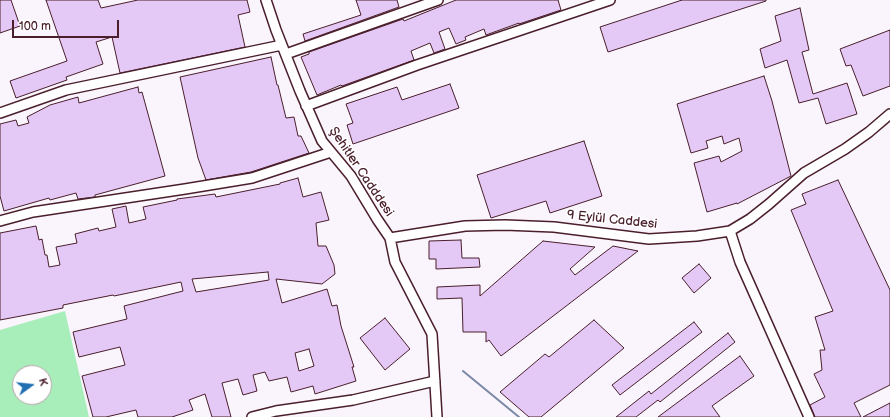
<!DOCTYPE html>
<meta charset="utf-8">
<style>
body{margin:0}
#map{position:relative;width:890px;height:417px;overflow:hidden;background:#faf4fd;font-family:"Balsamiq Sans",sans-serif}
canvas{display:block}
.north{position:absolute;left:12px;top:365px;width:40px;height:40px;box-sizing:border-box;background:#fff;border:1px solid #b7a5aa;border-radius:50%;rotate:75deg;font-size:11px;font-weight:700;line-height:16px;text-align:center;color:#4a1f2b}
.north::after{content:'';display:block;margin:auto;width:14px;height:18px;background:#1f6fb2;clip-path:polygon(50% 0,100% 100%,50% 72%,0 100%)}
.scale{position:absolute;left:12px;top:20px;width:107px;height:18px;box-sizing:border-box;border:2px solid #4a1f2b;border-top:0;padding-left:5px;font-size:12px;line-height:14px;white-space:nowrap;color:#4a1f2b;-webkit-text-stroke:3px #fff;paint-order:stroke}
</style>
<div id="map">
<canvas width="890" height="417"></canvas>
<div class="north">K</div>
<div class="scale">100 m</div>
</div>
<script>
const ctx = document.querySelector('canvas').getContext('2d');
ctx.lineJoin = 'round';
function fill(path, color) {
  ctx.fillStyle = color;
  ctx.fill(path, 'evenodd');
}
function poly(rows) {
  const path = new Path2D();
  for (const r of rows) {
    path.moveTo(r[0], r[1]);
    for (let i = 2; i < r.length; i += 2) path.lineTo(r[i], r[i + 1]);
  }
  return path;
}
function trace(path, color, width, dash) {
  ctx.strokeStyle = color;
  ctx.lineWidth = width;
  ctx.lineCap = dash ? 'butt' : 'round';
  ctx.setLineDash(dash || []);
  ctx.stroke(path);
}
function write(font, color, halo, rows, align = 'center') {
  ctx.font = font + ' "Balsamiq Sans",sans-serif';
  ctx.lineWidth = 3;
  ctx.setLineDash([]);
  ctx.textBaseline = 'middle';
  ctx.strokeStyle = halo;
  ctx.fillStyle = color;
  for (const [text, x, y, turn = 0] of rows) {
    ctx.save();
    ctx.translate(x, y);
    ctx.rotate((+turn || 0) * Math.PI / 180);
    ctx.textAlign = isNaN(turn) ? turn : align;
    if (halo) ctx.strokeText(text, 0, 0);
    ctx.fillText(text, 0, 0);
    ctx.restore();
  }
}
fill(poly([
 [65,311,89,417,0,417,0,330],
 [20,373,44,373,44,397,20,397]
]), '#a8eebb');
trace(poly([
 [463,371,519,417]
]), '#7b89a7', 2);
const building = poly([
 [0,0,11,0,20,26,0,33,0,0],
 [46,0,98,0,101,8,138,0,247,0,250,12,238,15,245,47,120,73,112,37,96,42,103,64,66,77,67,80,16,98,10,81,67,61,46,0],
 [356,0,397,0,399,7,305,41,303,34,361,15,356,0],
 [456,0,558,0,561,10,519,24,519,23,486,35,484,29,465,37,466,40,456,44,449,28,439,32,445,49,434,53,430,43,411,51,414,60,342,86,341,85,317,95,301,57,309,54,309,52,403,19,404,21,456,0],
 [682,0,766,0,766,1,608,52,600,27,682,0],
 [800,8,809,50,802,52,813,94,847,83,857,114,826,124,818,98,799,103,787,60,765,68,760,49,781,41,775,16,800,8],
 [890,30,890,86,863,96,851,65,846,66,840,49,890,30],
 [271,57,277,85,278,85,286,118,294,117,298,136,301,136,309,153,251,172,206,180,198,158,180,77,271,57],
 [764,76,772,101,791,176,737,204,737,203,707,212,694,163,719,156,721,162,742,151,739,138,724,144,722,136,706,141,708,148,691,153,677,104,764,76],
 [450,84,459,108,353,144,347,125,353,123,346,104,397,87,402,100,450,84],
 [138,87,139,93,142,92,165,176,95,195,95,197,78,199,76,193,50,200,49,198,4,211,0,196,0,124,16,120,18,126,29,123,27,117,50,105,78,97,79,103,138,87],
 [584,141,602,196,550,213,546,201,491,218,477,175,584,141],
 [298,178,303,197,321,192,329,220,316,223,318,246,326,246,334,265,335,274,322,284,276,279,282,303,327,289,332,306,337,305,341,326,354,367,352,367,356,381,315,394,313,386,291,392,287,377,269,381,265,372,253,375,257,391,243,395,238,379,222,383,231,417,212,417,205,394,189,400,193,410,172,417,138,417,136,410,106,417,93,417,82,376,125,365,120,347,79,357,73,332,127,319,124,306,183,291,181,282,114,296,113,295,63,305,63,308,0,320,0,233,36,226,39,240,42,239,45,255,47,255,49,267,60,265,56,247,77,243,75,234,98,228,99,231,116,227,112,209,126,206,129,223,146,219,143,207,177,200,177,199,215,194,216,197,280,184,280,183,298,178],
 [268,272,269,280,196,292,192,279,268,272],
 [309,349,314,366,299,371,295,353,309,349],
 [838,180,890,290,890,385,854,403,861,417,815,417,810,405,825,397,814,374,822,370,820,350,825,350,815,317,833,311,791,210,806,204,802,194,838,180],
 [461,240,462,258,479,258,480,267,436,269,436,259,429,259,429,241,461,240],
 [543,241,595,247,570,269,575,275,613,246,638,251,501,356,489,340,486,342,486,332,463,332,462,298,437,299,437,287,480,285,480,296,543,241],
 [699,264,711,278,694,293,682,278,699,264],
 [385,318,410,349,385,370,360,338,385,318],
 [594,320,624,348,541,417,529,417,500,392,545,354,549,357,594,320],
 [694,322,702,332,620,395,612,385,694,322],
 [728,333,735,342,660,402,658,400,636,417,616,417,649,391,651,394,728,333],
 [740,356,754,376,712,406,720,417,658,417,740,356],
 [890,403,890,417,863,417,890,403]
]);
fill(building, '#e4c8f6');
trace(building, '#4a1f2b', 1);
const minor = poly([
 [266,0,276,30,300,91,322,141,351,176,377,219,390,238,395,262,432,334,437,417],
 [286,54,438,0],
 [306,106,417,65,610,0],
 [0,113,66,90,282,45],
 [0,221,33,212,185,189,252,178,331,152],
 [730,231,740,262,809,417],
 [390,238,465,226,505,225,554,227,649,239,697,236,730,231,750,219,769,204,804,173,845,149,869,132,890,114],
 [252,417,276,411,353,400,435,381]
]);
trace(minor, '#4a1f2b', 12);
trace(minor, '#fff', 9);
write('13px', '#4a1f2b', '#fff', [
 ["Şehitler Cadddesi",361,172,56],
 ["9 Eylül Caddesi",612,220,6]
]);
</script>
